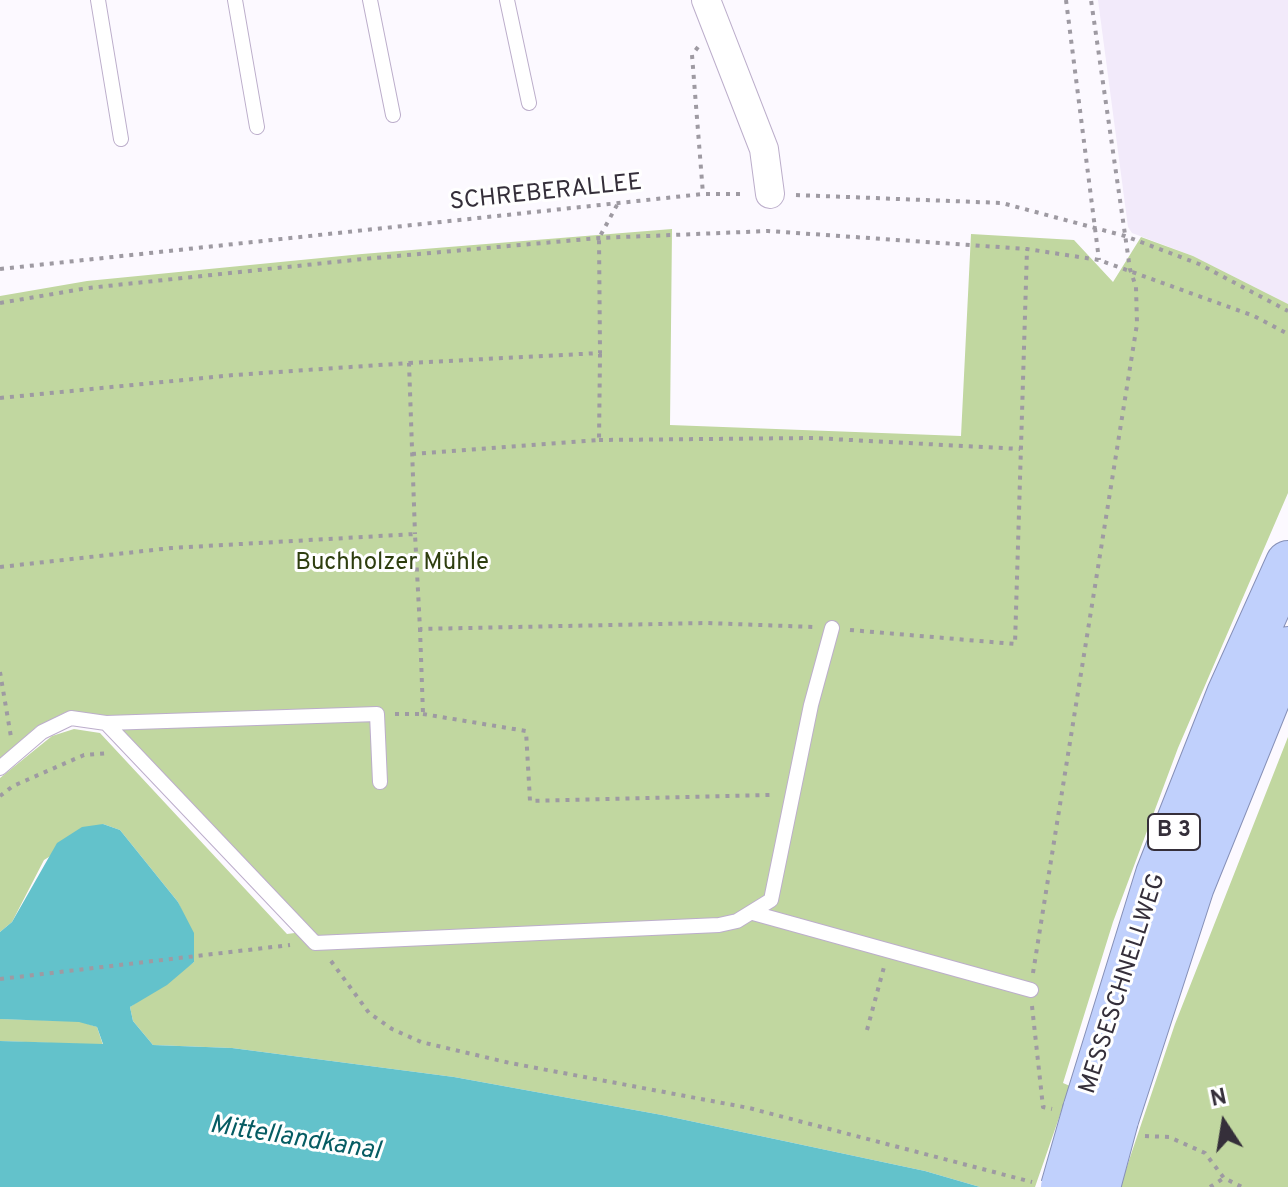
<!DOCTYPE html>
<meta charset="utf-8">
<style>
body{margin:0}
#map{position:relative;width:1288px;height:1187px;overflow:hidden;background:#fcf9ff;font-family:Overpass,sans-serif}
canvas{display:block}
.north{position:absolute;left:1184px;top:1083px;width:80px;height:80px;-webkit-text-stroke:6px #fff;paint-order:stroke;rotate:348deg;font-size:22px;font-weight:700;line-height:32px;text-align:center;color:#352f3a}
.north::after{content:'';display:block;margin:auto;width:28px;height:36px;background:#352f3a;clip-path:polygon(50% 0,100% 100%,50% 72%,0 100%)}
</style>
<div id="map">
<canvas width="1288" height="1187"></canvas>
<div class="north">N</div>
</div>
<script>
const ctx = document.querySelector('canvas').getContext('2d');
ctx.lineJoin = 'round';
function fill(path, color) {
  ctx.fillStyle = color;
  ctx.fill(path, 'evenodd');
}
function poly(rows) {
  const path = new Path2D();
  for (const r of rows) {
    path.moveTo(r[0], r[1]);
    for (let i = 2; i < r.length; i += 2) path.lineTo(r[i], r[i + 1]);
  }
  return path;
}
function trace(path, color, width, dash) {
  ctx.strokeStyle = color;
  ctx.lineWidth = width;
  ctx.lineCap = dash ? 'butt' : 'round';
  ctx.setLineDash(dash || []);
  ctx.stroke(path);
}
function write(font, color, halo, rows, align = 'center') {
  ctx.font = font + ' Overpass,sans-serif';
  ctx.lineWidth = 6;
  ctx.setLineDash([]);
  ctx.textBaseline = 'middle';
  ctx.strokeStyle = halo;
  ctx.fillStyle = color;
  for (const [text, x, y, turn = 0] of rows) {
    ctx.save();
    ctx.translate(x, y);
    ctx.rotate((+turn || 0) * Math.PI / 180);
    ctx.textAlign = isNaN(turn) ? turn : align;
    if (halo) ctx.strokeText(text, 0, 0);
    ctx.fillText(text, 0, 0);
    ctx.restore();
  }
}
fill(poly([
 [1098,0,1288,0,1288,304,1193,256,1132,233,1128,227]
]), '#f2eafa');
fill(poly([
 [672,229,670,425,961,436,971,234,1074,240,1113,282,1141,237,1193,256,1288,304,1288,493,1178,748,1113,922,1063,1083,1070,1086,1035,1187,980,1187,925,1171,662,1115,454,1077,232,1048,153,1045,133,1021,130,1007,194,962,184,916,178,902,120,830,103,824,44,860,12,922,0,932,0,778,52,736,74,729,100,733,287,934,310,931,108,716,66,712,36,727,0,759,0,296,87,281,362,254],
 [1288,737,1288,1187,1120,1187,1175,1024],
 [0,1019,79,1021,97,1027,103,1045,0,1041]
]), '#c1d7a0');
fill(poly([
 [103,824,120,830,178,902,194,933,194,962,167,985,130,1007,133,1021,153,1045,232,1048,454,1077,662,1115,925,1171,980,1187,0,1187,0,1041,103,1044,97,1027,79,1022,0,1019,0,932,12,922,57,843,82,827]
]), '#63c2cb');
const service = poly([
 [98,0,121,139],
 [235,0,257,127],
 [370,0,393,115],
 [507,0,529,103],
 [106,723,377,714,380,782],
 [0,768,42,732,71,718,106,723,315,943,719,925,737,921,771,900,811,705,832,628],
 [753,913,1031,990]
]);
const minor = poly([
 [706,0,764,149,770,194]
]);
const trunk = poly([
 [1085,1110,1158,874,1229,694,1288,563],
 [1116,1120,1192,886,1288,649]
]);
trace(service, '#bcaecb', 16);
trace(minor, '#bcaecb', 30);
trace(trunk, '#8690b7', 46);
trace(poly([
 [1066,0,1099,260],
 [698,47,692,55,703,194],
 [796,195,1002,203,1125,236,1199,264,1288,311],
 [0,269,703,194,743,194],
 [0,303,88,288,363,259,599,238,768,231,1027,249,1099,260,1254,316,1288,334],
 [409,363,600,353,599,238,617,205],
 [0,398,234,375,409,363,415,534],
 [599,440,813,438,1020,449],
 [412,454,599,440,600,354],
 [0,567,171,548,415,534,420,629,706,623,813,627],
 [850,630,1015,644,1027,249],
 [0,672,11,737],
 [395,714,423,714,420,629],
 [423,714,526,731,530,801,770,795],
 [0,796,13,786,84,755,110,753],
 [331,961,369,1013,392,1029,421,1042,510,1063,749,1108,1032,1182],
 [1033,973,1137,324,1136,287,1130,269,1091,0],
 [0,979,290,945],
 [1032,1006,1043,1107,1052,1109],
 [867,1030,884,967],
 [1145,1136,1169,1137,1205,1153,1224,1178,1242,1187],
 [1210,1187,1224,1178]
]), '#9e9aa2', 4, [4, 6]);
trace(service, '#fff', 14);
trace(minor, '#fff', 28);
trace(trunk, '#c0d0fc', 44);
const trunkBridge = poly([
 [1063,1187,1085,1110],
 [1098,1187,1116,1120]
]);
trace(trunkBridge, '#8690b7', 46, []);
trace(trunkBridge, '#c0d0fc', 44);
for (const [x, y, w] of [
 [1174,832,52]
]) {
  const box = new Path2D();
  box.roundRect(x - w / 2, y - 18, w, 36, 6);
  ctx.fillStyle = '#fff';
  ctx.fill(box);
  trace(box, '#352f3a', 2);
}
write('bold 22px', '#352f3a', null, [
 ["B 3",1174,832]
]);
write('24px', '#352f3a', '#fff', [
 ["SCHREBERALLEE",546,194,-6],
 ["MESSESCHNELLWEG",1124,984,-72]
]);
write('24px', '#2e3e0f', '#fff', [
 ["Buchholzer Mühle",392,564]
]);
write('italic 26px', '#065c63', '#fff', [
 ["Mittellandkanal",295,1140,9]
]);
</script>
